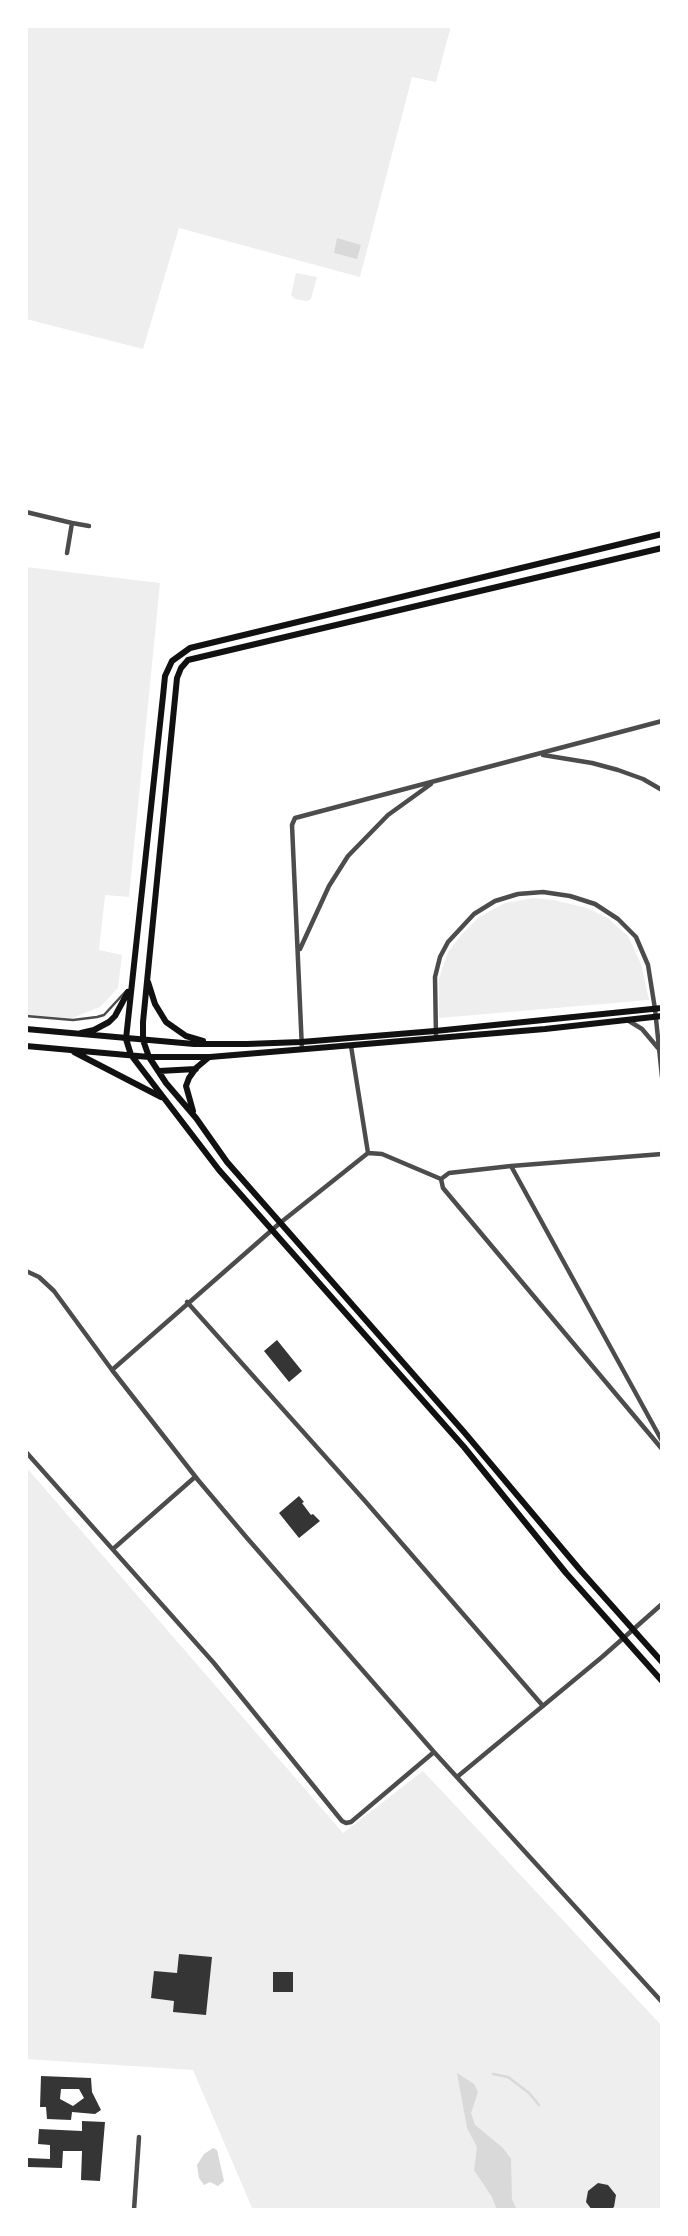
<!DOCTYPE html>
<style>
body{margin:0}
#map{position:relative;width:688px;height:2236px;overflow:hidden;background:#fff;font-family:"Roboto Serif",serif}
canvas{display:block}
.frame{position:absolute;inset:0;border:28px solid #fff;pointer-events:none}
</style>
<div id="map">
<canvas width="688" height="2236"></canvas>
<div class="frame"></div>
</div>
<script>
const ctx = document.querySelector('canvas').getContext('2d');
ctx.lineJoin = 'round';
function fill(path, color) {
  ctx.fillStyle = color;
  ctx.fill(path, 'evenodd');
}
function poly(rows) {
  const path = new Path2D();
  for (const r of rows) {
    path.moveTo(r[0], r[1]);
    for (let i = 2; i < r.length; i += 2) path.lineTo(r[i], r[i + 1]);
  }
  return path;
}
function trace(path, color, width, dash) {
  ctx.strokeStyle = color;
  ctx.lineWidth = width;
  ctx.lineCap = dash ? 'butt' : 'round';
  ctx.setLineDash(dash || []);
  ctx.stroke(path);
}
fill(poly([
 [26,26,451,26,436,82,412,77,360,277,179,228,143,349,26,319],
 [296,273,317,277,311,299,307,301,295,299,291,295],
 [26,567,160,583,129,897,105,895,99,950,122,955,118,988,100,1007,72,1018,26,1015],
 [533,898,554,900,587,908,608,918,628,936,641,964,649,1000,439,1018,439,978,448,952,462,934,479,917,505,903],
 [26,1467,343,1833,423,1771,662,2026,662,2210,253,2210,193,2070,26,2059]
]), '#eee');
fill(poly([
 [337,238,361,245,357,259,334,253],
 [457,2073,474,2084,478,2092,471,2113,475,2125,503,2148,511,2159,512,2199,517,2210,497,2210,492,2197,474,2170,477,2147,467,2128],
 [213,2148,217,2150,224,2181,218,2186,210,2182,204,2185,199,2178,197,2165,204,2154]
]), '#d9d9d9');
trace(poly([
 [493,2074,508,2077,529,2093,539,2105]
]), '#d9d9d9', 2.5);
fill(poly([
 [277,1340,302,1371,289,1382,264,1351],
 [299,1496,304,1502,302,1503,311,1515,313,1514,320,1521,299,1538,279,1513],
 [179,1954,212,1957,206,2015,173,2012,174,2001,151,1998,154,1971,177,1973],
 [273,1972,293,1972,293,1992,273,1992],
 [41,2076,91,2078,92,2092,101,2110,95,2114,72,2112,71,2120,47,2119,46,2107,40,2107],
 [61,2089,79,2089,84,2098,73,2106,60,2099],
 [82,2121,105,2122,100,2181,81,2180,82,2151,63,2151,62,2168,28,2167,28,2158,50,2159,50,2145,38,2144,39,2129,82,2131],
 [598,2183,608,2185,616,2195,614,2207,610,2210,592,2210,586,2202,588,2191]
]), '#353535');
trace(poly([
 [26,1016,73,1020,97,1017,104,1015,127,990]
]), '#4c4c4c', 2.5);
trace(poly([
 [26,512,72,523,67,553],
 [72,523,89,526],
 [543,755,592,763,618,770,643,779,662,790],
 [300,949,329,886,348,856,388,815,431,784],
 [629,1021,642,1029,658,1048],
 [436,1038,435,977,440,957,448,942,474,914,495,901,518,894,543,892,570,896,595,904,618,919,636,937,648,965,655,1009,662,1077],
 [351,1046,368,1153],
 [302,1050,292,825,295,818,662,721],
 [662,1154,511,1166,449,1173,441,1179,443,1188,662,1449],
 [511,1166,662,1441],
 [26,1271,39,1277,54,1291,112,1370,198,1480,247,1538,434,1752,662,2002],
 [187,1302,365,1501,543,1706],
 [112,1370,280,1223,368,1153,382,1154,441,1179],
 [26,1452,213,1662,342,1821,346,1823,351,1822,434,1752],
 [113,1549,195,1477],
 [457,1777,602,1657,662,1604],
 [134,2210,139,2137]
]), '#4c4c4c', 4.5);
trace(poly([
 [662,534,190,648,172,661,165,676,163,696,126,1039,131,1055,219,1170,464,1447,566,1573,662,1681],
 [662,548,188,660,181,668,177,678,143,1022,143,1040,149,1057,166,1083,196,1118,227,1162,464,1432,581,1571,662,1662],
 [148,982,155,1004,166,1022,186,1036,203,1041],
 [26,1029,194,1044,247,1044,301,1042,435,1031,662,1008],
 [81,1033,94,1030,109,1022,115,1016,128,992],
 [26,1046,149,1057,210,1057,545,1029,662,1016],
 [74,1052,161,1097],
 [159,1071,196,1069],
 [193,1111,186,1086,189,1078,196,1068,208,1058]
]), '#111', 6);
</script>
